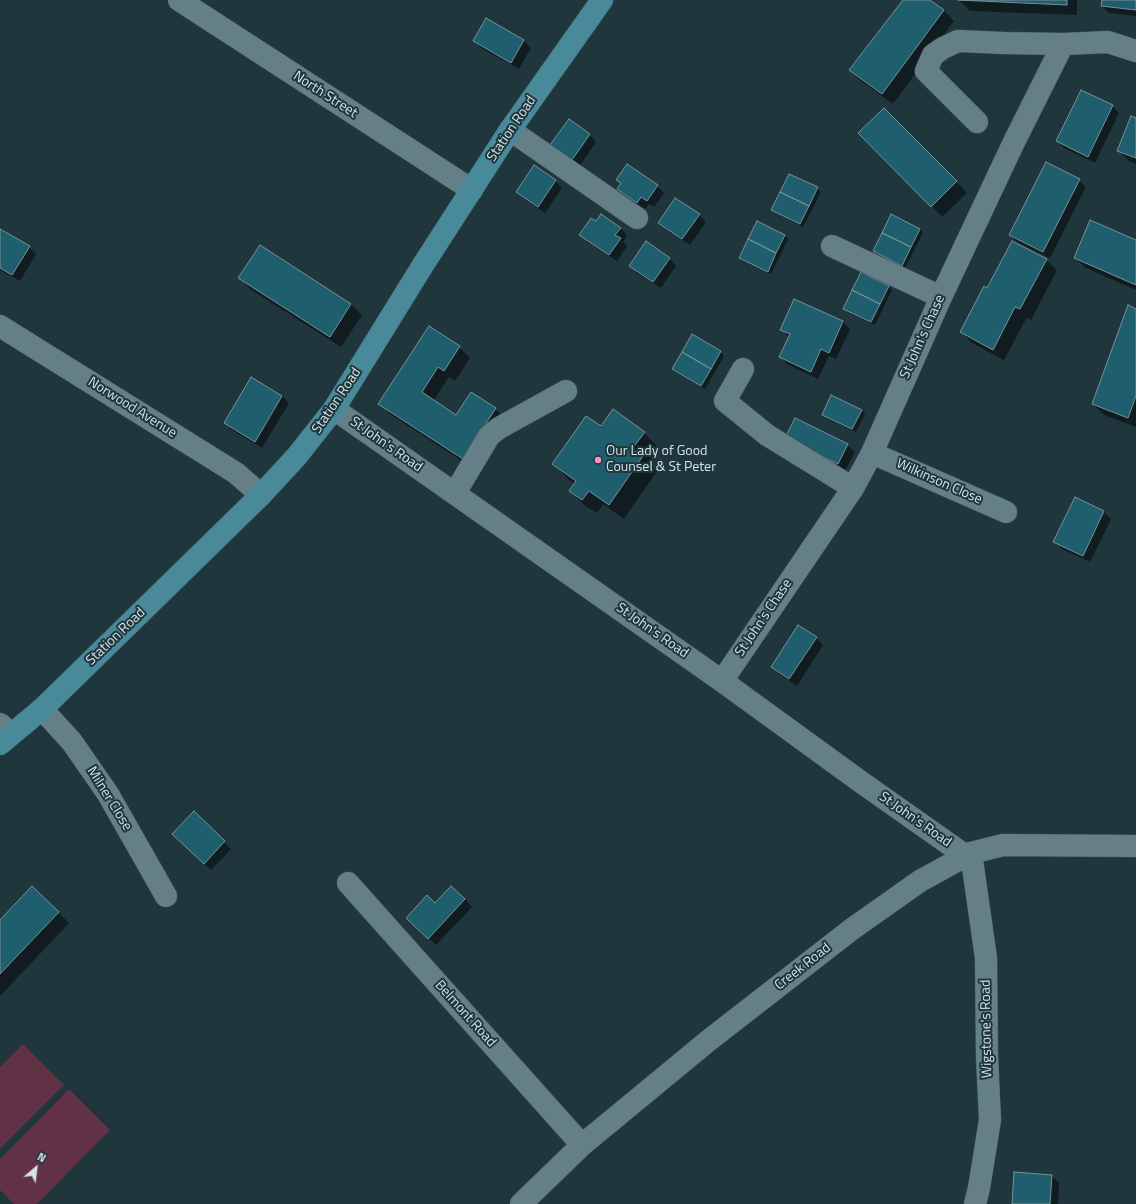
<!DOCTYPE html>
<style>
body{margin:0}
#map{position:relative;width:1136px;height:1204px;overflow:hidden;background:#1e363c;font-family:"Titillium Web",sans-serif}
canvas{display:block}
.north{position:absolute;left:16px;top:1148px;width:40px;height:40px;-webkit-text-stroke:3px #1e363c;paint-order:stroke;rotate:28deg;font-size:11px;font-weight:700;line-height:16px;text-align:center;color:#d5e3e7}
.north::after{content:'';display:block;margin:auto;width:14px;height:18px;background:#d5e3e7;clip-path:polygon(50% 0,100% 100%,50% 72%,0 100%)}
</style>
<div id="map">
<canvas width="1136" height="1204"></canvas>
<div class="north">N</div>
</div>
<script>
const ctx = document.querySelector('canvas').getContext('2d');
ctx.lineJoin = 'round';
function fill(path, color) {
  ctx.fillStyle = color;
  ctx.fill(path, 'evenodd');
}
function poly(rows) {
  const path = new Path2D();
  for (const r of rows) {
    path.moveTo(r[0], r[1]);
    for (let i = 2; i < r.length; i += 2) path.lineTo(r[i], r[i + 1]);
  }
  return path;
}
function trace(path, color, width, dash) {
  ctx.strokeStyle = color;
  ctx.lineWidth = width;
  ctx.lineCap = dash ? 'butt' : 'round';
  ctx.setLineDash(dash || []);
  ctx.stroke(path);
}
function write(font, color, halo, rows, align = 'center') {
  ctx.font = font + ' "Titillium Web",sans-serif';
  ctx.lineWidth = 4;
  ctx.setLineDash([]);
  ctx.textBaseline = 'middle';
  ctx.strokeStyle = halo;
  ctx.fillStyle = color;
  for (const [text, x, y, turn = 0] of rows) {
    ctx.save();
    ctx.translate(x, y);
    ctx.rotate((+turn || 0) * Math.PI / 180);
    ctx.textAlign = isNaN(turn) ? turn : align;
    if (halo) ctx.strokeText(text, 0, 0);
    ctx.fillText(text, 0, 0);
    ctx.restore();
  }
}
fill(poly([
 [23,1044,64,1085,0,1149,0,1067],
 [69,1089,110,1130,37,1204,14,1204,0,1190,0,1159]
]), '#613146');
fill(poly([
 [904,0,928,0,943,10,954,21,893,104,861,81,850,70],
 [959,0,1077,0,1077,15,970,11],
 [1103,0,1136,0,1136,16,1109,13,1102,6],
 [523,40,531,48,519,69,481,48,474,41],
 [1112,106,1119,113,1095,163,1064,148,1057,141],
 [884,109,967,193,942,217,860,133],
 [1136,119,1136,164,1129,161,1118,150],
 [589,134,596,142,579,167,559,152],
 [618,180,657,186,664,193,654,207,649,204,645,209,625,196,618,189,621,184],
 [1079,180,1086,187,1050,258,1017,242,1010,235],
 [555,181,562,188,545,213,525,199,517,192],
 [817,188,821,192,803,227,776,213,772,210],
 [699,215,706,222,690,245,667,230,660,222],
 [757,222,785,236,788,239,771,274,743,261,740,258],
 [596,223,620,228,627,235,623,242,627,246,617,261,588,242,581,234],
 [920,229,923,233,905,268,878,254,874,251],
 [0,230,29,247,36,254,20,281,0,270],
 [1136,242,1136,290,1086,268,1075,258],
 [669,258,676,266,661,288,637,273,630,265],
 [1046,260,1057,270,1031,320,1027,317,1004,360,972,343,961,332,988,290],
 [861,273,889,287,892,290,875,325,847,312,844,308],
 [240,278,351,304,362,315,341,347,250,289],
 [795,300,843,322,850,329,836,359,829,356,818,379,787,364,780,357,789,337,781,329],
 [1136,310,1136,427,1104,415,1093,404],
 [429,327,459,347,470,358,455,381,449,377,433,401,456,416,495,409,506,419,474,469,390,414,380,403],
 [720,352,724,356,705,389,676,372,673,369],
 [282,396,289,403,262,448,232,430,225,423],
 [862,410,865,414,856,432,826,418,823,414],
 [601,428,644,433,658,447,648,462,657,471,624,519,603,504,597,513,584,505,570,491,575,484,568,479,554,464],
 [793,445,847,445,855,452,845,471],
 [1076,499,1104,512,1111,519,1090,562,1062,549,1055,542],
 [816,638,823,645,797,686,779,674,772,667],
 [194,813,231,849,211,870,181,841],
 [465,899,472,907,436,945,407,918,435,904],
 [58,912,69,923,0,996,0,921],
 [1015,1173,1052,1176,1059,1183,1058,1204,1013,1204]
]), '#0007');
const building = poly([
 [903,0,930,0,944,10,882,94,849,70,903,0],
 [958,0,1067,0,1067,5,958,0],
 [1102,0,1136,0,1136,10,1101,6,1102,0],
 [486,18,524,40,511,63,473,41,486,18],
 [1081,90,1113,105,1088,157,1056,141,1081,90],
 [884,108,957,181,931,207,858,133,884,108],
 [1131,116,1136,118,1136,158,1117,151,1131,116],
 [569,119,590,134,572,160,550,145,569,119],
 [1046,162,1080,179,1043,252,1009,235,1046,162],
 [627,164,658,185,647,201,641,197,637,203,617,189,621,183,616,180,627,164],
 [534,165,556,180,538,207,516,192,534,165],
 [789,174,818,187,809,206,780,192,789,174],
 [780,192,809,206,800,224,771,210,780,192],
 [675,198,700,214,682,239,658,223,675,198],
 [601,214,621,228,615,235,621,238,609,255,579,235,591,218,596,221,601,214],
 [891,214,920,229,911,247,882,233,891,214],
 [1090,220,1136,240,1136,285,1074,258,1090,220],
 [757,221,785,235,776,253,748,239,757,221],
 [0,229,30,246,12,275,0,268,0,229],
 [882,233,911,247,902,266,873,251,882,233],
 [748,239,776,253,768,272,739,258,748,239],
 [646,241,670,258,653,282,629,266,646,241],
 [1012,241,1047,259,1020,309,1015,307,993,350,960,332,984,286,987,288,1012,241],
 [260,245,351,304,330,337,238,278,260,245],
 [861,272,889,286,880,304,852,290,861,272],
 [852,290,880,304,871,322,843,309,852,290],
 [794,299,843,321,829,353,821,349,811,372,779,357,790,334,780,330,794,299],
 [1128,305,1136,309,1136,396,1128,418,1092,404,1128,305],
 [429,326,460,346,444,371,438,367,422,392,456,415,471,392,496,408,463,459,378,404,429,326],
 [692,334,721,351,711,369,682,352,692,334],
 [682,352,711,369,701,386,672,369,682,352],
 [251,377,282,396,255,442,224,423,251,377],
 [831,395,862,410,852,429,822,415,831,395],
 [613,409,645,432,632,449,643,456,609,505,589,491,582,500,569,491,576,481,552,464,586,416,601,426,613,409],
 [795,418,848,444,838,464,785,438,795,418],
 [1075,497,1104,511,1083,556,1053,542,1075,497],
 [798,625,817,637,789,679,771,667,798,625],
 [194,811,225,841,204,864,172,834,194,811],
 [32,886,59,912,0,974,0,920,32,886],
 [451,886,465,899,428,939,406,918,427,895,435,903,451,886],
 [1014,1172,1052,1175,1050,1204,1012,1204,1014,1172]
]);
fill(building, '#1e5e6d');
trace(building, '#78929a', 1);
const minor = poly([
 [179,0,472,190],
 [977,122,926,71,933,55,943,48,958,41,1004,43,1063,44],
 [510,130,637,218],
 [832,246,941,297],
 [0,326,236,473,261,495],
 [743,369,725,401,767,435,853,488],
 [334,409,722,681,861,782,966,856],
 [872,453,1006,512],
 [455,493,489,436,499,428,566,391],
 [722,681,853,488,872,453,941,297,1013,144,1063,44,1108,42,1136,51],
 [42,709,72,742,108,794,166,896],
 [0,724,11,734],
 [971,853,986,958,987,1057,990,1120,979,1188,975,1204],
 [348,883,582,1145],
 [521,1204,582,1145,708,1041,852,929,920,881,971,853,1003,845,1136,846]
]);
const major = poly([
 [0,744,42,709,261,495,297,456,334,409,423,265,510,130,602,0]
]);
trace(minor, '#3f555a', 23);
trace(major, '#3f555a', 23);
trace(minor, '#657f86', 22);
trace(major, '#488a99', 22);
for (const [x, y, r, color] of [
 [598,460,4,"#fd8ebe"]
]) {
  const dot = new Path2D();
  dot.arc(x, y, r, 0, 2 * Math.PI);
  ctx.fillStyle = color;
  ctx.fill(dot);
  trace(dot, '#1e363c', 1.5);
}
write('14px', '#d5e3e7', '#1e363c', [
 ["North Street",325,95,33],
 ["Station Road",512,129,-56],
 ["St John's Chase",923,337,-66],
 ["Station Road",337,401,-56],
 ["Norwood Avenue",132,408,32],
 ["St John's Road",386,445,35],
 ["Wilkinson Close",939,482,24],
 ["St John's Chase",764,618,-56],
 ["St John's Road",652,631,35],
 ["Station Road",116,637,-44],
 ["Milner Close",109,799,58],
 ["St John's Road",915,820,35],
 ["Creek Road",803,967,-38],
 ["Belmont Road",465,1014,48],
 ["Wigstone's Road",987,1029,-91]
]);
write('14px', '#d5e3e7', '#1e363c', [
 ["Our Lady of Good",606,452],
 ["Counsel & St Peter",606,468]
], 'left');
</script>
